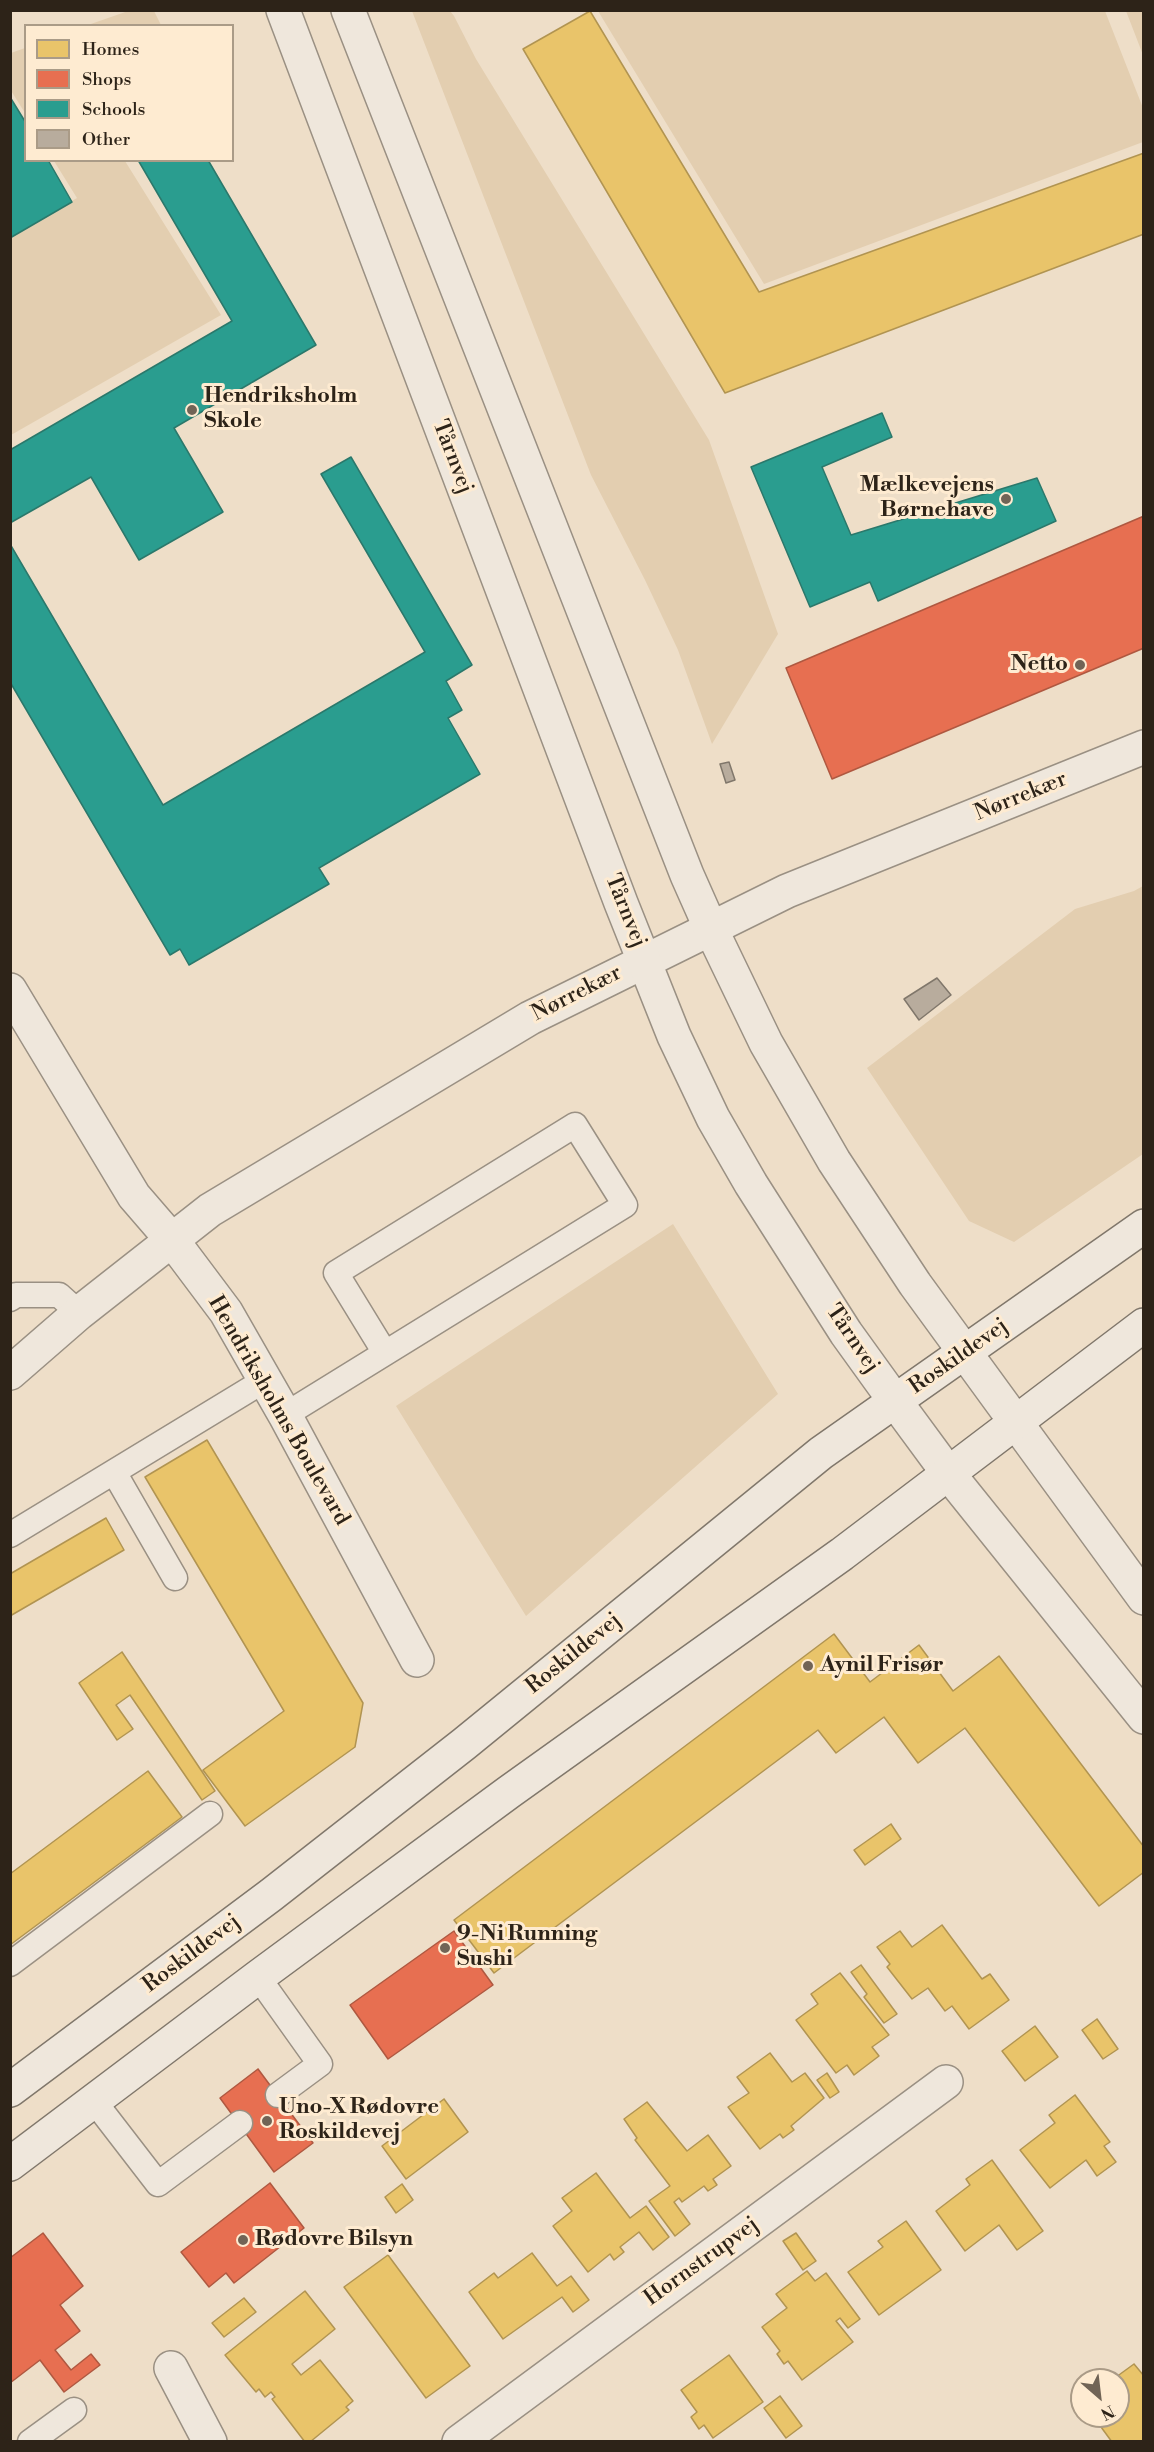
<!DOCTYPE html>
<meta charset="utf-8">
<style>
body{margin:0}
#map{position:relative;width:1154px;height:2452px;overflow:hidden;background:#eedec8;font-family:"Libre Bodoni",serif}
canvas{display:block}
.frame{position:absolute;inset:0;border:12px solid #2d2318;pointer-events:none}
.legend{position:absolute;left:24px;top:24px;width:210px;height:138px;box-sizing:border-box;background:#feebd1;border:2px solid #aa9b87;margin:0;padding:8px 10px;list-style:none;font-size:18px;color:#2d2318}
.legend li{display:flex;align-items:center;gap:12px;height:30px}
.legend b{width:30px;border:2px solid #aa9b87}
.north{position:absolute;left:1070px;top:2368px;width:60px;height:60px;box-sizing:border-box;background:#feebd1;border:2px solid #aa9b87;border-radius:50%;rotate:152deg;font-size:16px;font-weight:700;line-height:24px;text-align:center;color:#2d2318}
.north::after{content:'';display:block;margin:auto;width:21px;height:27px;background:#716456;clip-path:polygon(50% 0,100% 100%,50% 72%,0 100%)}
</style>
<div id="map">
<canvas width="1154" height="2452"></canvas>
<div class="frame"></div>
<ul class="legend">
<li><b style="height:16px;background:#e9c46a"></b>Homes</li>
<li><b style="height:16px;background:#e76f51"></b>Shops</li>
<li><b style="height:16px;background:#2a9d8f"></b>Schools</li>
<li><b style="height:16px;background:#b8ac9d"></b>Other</li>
</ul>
<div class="north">N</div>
</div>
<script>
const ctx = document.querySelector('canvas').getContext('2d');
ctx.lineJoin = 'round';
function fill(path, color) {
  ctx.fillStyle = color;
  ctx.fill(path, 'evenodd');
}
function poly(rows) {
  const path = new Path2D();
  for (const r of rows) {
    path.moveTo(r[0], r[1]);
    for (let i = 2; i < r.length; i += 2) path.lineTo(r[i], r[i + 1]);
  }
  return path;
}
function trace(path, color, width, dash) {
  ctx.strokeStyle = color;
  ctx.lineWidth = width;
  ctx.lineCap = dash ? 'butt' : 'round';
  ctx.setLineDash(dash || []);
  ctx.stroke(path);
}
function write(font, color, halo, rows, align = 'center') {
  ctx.font = font + ' "Libre Bodoni",serif';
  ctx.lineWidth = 6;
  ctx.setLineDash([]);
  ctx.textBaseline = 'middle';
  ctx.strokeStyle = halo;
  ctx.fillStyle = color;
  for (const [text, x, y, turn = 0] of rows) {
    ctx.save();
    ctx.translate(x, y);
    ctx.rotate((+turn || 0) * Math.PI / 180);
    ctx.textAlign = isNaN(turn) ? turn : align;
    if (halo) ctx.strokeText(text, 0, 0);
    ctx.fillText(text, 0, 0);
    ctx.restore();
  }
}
fill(poly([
 [131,10,154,11,161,25,88,25],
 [412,11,450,11,454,16,476,59,709,440,778,634,712,744,678,650,645,580,591,475],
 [598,11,1105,11,1143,108,1143,142,764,284],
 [1126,11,1143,11,1143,55],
 [25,48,26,48,25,113,10,89,11,53],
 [54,161,125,161,221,315,11,435,10,236,77,198],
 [1143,886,1143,1154,1014,1242,969,1221,867,1068,1075,909,1134,891],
 [673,1224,778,1394,526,1616,396,1406]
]), '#e3ceb0');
const homes = poly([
 [590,11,759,292,1144,153,1144,234,725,393,523,49,590,11],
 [207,1440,363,1703,355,1747,245,1826,203,1770,284,1711,145,1477,207,1440],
 [106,1518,124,1550,10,1616,10,1574,106,1518],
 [834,1634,870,1682,919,1645,953,1691,999,1656,1144,1847,1144,1872,1099,1906,965,1728,918,1763,884,1717,836,1753,818,1730,494,1973,454,1920,834,1634],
 [122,1652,215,1791,202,1800,130,1695,116,1705,133,1729,117,1740,79,1683,122,1652],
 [148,1771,182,1817,10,1945,10,1874,148,1771],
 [891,1824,901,1839,865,1865,854,1850,891,1824],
 [942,1925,982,1979,990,1974,1009,2000,969,2029,952,2006,945,2011,928,1988,912,1999,887,1967,890,1964,877,1947,900,1931,912,1947,942,1925],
 [861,1965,897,2014,884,2023,864,1997,867,1994,851,1972,861,1965],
 [840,1973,889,2035,872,2047,879,2056,854,2075,847,2065,836,2073,796,2020,818,2004,811,1994,840,1973],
 [1097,2019,1118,2049,1103,2059,1082,2030,1097,2019],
 [1035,2026,1058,2057,1025,2081,1002,2051,1035,2026],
 [770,2053,792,2082,805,2073,824,2098,791,2126,794,2130,783,2138,780,2134,760,2149,728,2107,749,2093,737,2077,770,2053],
 [827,2073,839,2092,830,2098,817,2080,827,2073],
 [1075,2095,1110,2142,1104,2146,1116,2162,1097,2176,1086,2160,1050,2188,1020,2150,1055,2123,1049,2115,1075,2095],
 [444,2099,468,2132,406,2179,382,2146,444,2099],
 [647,2102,687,2151,708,2135,731,2166,713,2179,717,2185,708,2191,704,2186,682,2202,679,2198,674,2202,690,2224,675,2236,649,2201,670,2186,635,2140,637,2138,624,2119,647,2102],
 [992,2160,1043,2231,1017,2250,999,2225,965,2251,936,2211,970,2185,966,2179,992,2160],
 [596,2173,630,2218,646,2206,669,2237,653,2250,639,2232,620,2247,624,2252,614,2260,610,2254,588,2272,553,2226,572,2211,562,2198,596,2173],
 [402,2184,413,2200,396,2213,385,2197,402,2184],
 [906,2221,941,2270,879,2315,848,2272,883,2247,878,2241,906,2221],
 [796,2233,816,2261,803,2270,783,2241,796,2233],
 [532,2253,557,2286,571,2276,589,2300,573,2312,562,2297,503,2339,469,2292,494,2273,498,2278,532,2253],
 [388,2255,470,2366,426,2398,344,2287,388,2255],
 [807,2271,815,2281,826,2273,860,2319,848,2328,840,2318,836,2321,853,2342,802,2380,788,2361,784,2364,777,2354,780,2351,762,2327,787,2308,776,2294,807,2271],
 [305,2291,335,2329,292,2364,301,2375,320,2360,353,2401,346,2407,349,2410,310,2442,305,2442,272,2399,275,2397,271,2392,265,2397,259,2389,256,2392,225,2355,305,2291],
 [244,2298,256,2312,224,2337,212,2323,244,2298],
 [729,2355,763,2402,713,2438,704,2425,699,2429,691,2417,697,2412,681,2390,729,2355],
 [1134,2364,1144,2376,1144,2442,1112,2442,1093,2416,1118,2416,1118,2380,1112,2380,1134,2364],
 [780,2396,802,2426,786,2438,764,2408,780,2396]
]);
fill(homes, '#e9c46a');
trace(homes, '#b19451', 1.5);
const shops = poly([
 [1144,516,1144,648,832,779,786,668,1144,516],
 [454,1931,493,1985,388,2059,350,2005,454,1931],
 [258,2069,313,2143,274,2172,220,2098,258,2069],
 [270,2183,304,2228,234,2283,226,2273,209,2287,181,2252,270,2183],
 [43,2233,83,2286,60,2305,80,2331,55,2350,71,2370,91,2354,100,2365,64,2392,40,2360,10,2383,10,2258,43,2233]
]);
fill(shops, '#e76f51');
trace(shops, '#af5840', 1.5);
const schools = poly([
 [10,97,26,123,26,160,48,160,72,202,10,238,10,97],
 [138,160,208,160,316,345,174,428,223,512,139,560,91,477,10,523,10,450,232,321,138,160],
 [882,413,892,437,822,467,851,535,1037,478,1056,521,878,601,870,582,810,607,751,467,882,413],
 [351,457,472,665,446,681,462,710,448,718,480,774,319,868,329,884,189,965,180,949,170,955,10,682,10,544,163,805,425,652,321,474,351,457]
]);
fill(schools, '#2a9d8f');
trace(schools, '#2b786b', 1.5);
const building = poly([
 [729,762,735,780,726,783,720,764,729,762],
 [937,978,951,995,919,1020,904,999,937,978]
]);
fill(building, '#b8ac9d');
trace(building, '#80776b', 1.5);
const service = poly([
 [10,1299,16,1295,59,1295,79,1313],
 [285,1415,625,1205,575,1125,336,1273,385,1353],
 [114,1472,175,1578],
 [10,1535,265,1380],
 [10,1964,210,1814],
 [258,1977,320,2064,278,2095],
 [94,2101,158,2184,240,2123],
 [30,2442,74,2410]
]);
const minor = poly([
 [10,990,134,1196,172,1240,226,1312,285,1415,417,1660],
 [10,1373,79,1313,210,1210,530,1018,787,891,1144,747],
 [171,2368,210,2442],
 [459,2442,946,2082]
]);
const tertiary = poly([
 [283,10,621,903,674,1036,713,1118,751,1184,846,1333,895,1401,948,1473,1144,1717],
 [348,10,687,875,711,929,766,1043,834,1161,915,1284,1144,1598]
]);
const secondary = poly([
 [10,2090,271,1895,464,1744,821,1453,1144,1226],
 [10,2164,258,1977,509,1792,842,1554,1144,1325]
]);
trace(service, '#9a9083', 27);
trace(minor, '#9a9083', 36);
trace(tertiary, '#9a9083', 36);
trace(secondary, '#80776b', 36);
trace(service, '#efe7dc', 24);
trace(minor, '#efe7dc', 33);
trace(tertiary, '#efe7dc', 33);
trace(secondary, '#efe7dc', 33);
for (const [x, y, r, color] of [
 [192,410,6,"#716456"],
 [1006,499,6,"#716456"],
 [1080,665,6,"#716456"],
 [808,1666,6,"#716456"],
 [445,1948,6,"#716456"],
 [267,2121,6,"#716456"],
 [243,2240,6,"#716456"]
]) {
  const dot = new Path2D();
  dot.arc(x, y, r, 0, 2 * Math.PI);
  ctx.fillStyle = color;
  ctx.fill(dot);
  trace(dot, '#feebd1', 2);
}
write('bold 22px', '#2d2318', '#feebd1', [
 ["Hendriksholm",204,397],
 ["Skole",204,422],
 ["Mælkevejens",994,486,"right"],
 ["Børnehave",994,511,"right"],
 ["Netto",1068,665,"right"],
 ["Aynil Frisør",820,1666],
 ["9-Ni Running",457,1935],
 ["Sushi",457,1960],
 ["Uno-X Rødovre",279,2108],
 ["Roskildevej",279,2133],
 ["Rødovre Bilsyn",255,2240]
], 'left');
write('22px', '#2d2318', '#feebd1', [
 ["Tårnvej",452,457,69],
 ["Nørrekær",1021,797,-22],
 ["Tårnvej",625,911,68],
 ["Nørrekær",577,994,-27],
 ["Tårnvej",852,1339,56],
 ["Roskildevej",959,1357,-35],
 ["Hendriksholms Boulevard",278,1411,60],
 ["Roskildevej",574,1654,-39],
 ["Roskildevej",192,1954,-37],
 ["Hornstrupvej",702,2262,-36]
]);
</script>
